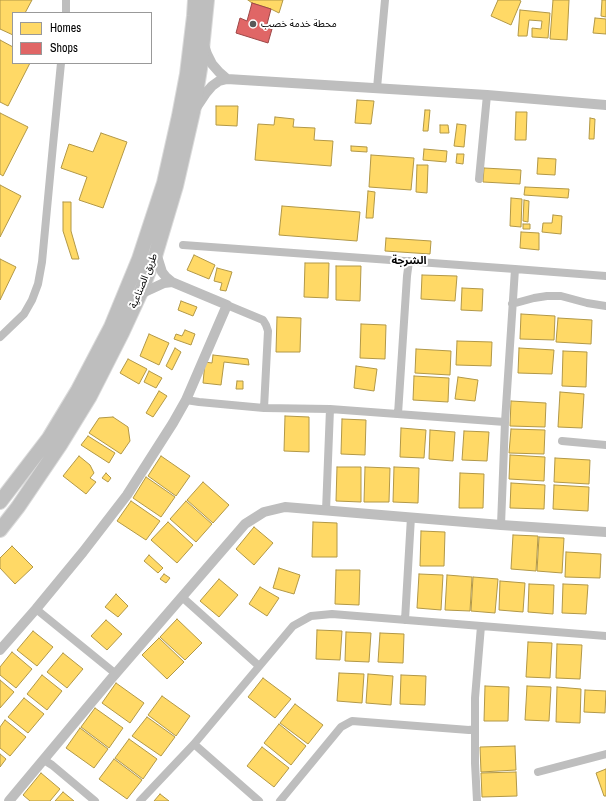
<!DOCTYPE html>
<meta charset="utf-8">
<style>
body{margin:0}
#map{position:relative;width:606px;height:801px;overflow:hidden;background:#fff;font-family:"Archivo Narrow",sans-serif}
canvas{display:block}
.legend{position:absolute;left:12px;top:12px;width:140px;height:52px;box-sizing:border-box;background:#fff;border:1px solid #999;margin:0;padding:5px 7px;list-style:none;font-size:12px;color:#000}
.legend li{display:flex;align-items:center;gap:8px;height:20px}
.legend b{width:20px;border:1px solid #999}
</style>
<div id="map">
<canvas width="606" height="801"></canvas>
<ul class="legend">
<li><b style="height:11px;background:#ffd966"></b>Homes</li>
<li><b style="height:11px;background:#e06666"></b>Shops</li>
</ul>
</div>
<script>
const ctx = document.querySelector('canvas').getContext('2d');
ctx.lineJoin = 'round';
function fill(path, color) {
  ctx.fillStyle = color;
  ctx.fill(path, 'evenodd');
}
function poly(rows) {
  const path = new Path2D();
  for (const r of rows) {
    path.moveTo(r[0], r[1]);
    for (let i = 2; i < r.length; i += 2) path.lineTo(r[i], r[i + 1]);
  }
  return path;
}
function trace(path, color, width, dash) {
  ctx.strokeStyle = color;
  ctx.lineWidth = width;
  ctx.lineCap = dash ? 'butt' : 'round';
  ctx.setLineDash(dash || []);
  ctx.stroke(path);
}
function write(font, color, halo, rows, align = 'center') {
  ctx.font = font + ' "Archivo Narrow","Noto Sans Arabic",sans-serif';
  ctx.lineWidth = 4;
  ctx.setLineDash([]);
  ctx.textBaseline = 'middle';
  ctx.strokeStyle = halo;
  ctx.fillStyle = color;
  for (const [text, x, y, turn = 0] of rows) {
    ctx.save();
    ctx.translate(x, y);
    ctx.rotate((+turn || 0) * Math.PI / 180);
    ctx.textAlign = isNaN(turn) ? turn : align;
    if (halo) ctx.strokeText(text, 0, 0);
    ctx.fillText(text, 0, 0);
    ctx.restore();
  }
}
const homes = poly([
 [0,0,32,0,25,13,13,13,13,35,0,29,0,0],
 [248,0,283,0,279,13,271,9,252,3,248,0],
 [498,0,519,0,521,1,511,25,491,16,498,0],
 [553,0,569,0,567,40,550,39,553,0],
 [602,0,606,0,606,17,601,16,602,0],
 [520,10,550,13,548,38,532,37,532,28,541,29,542,21,529,20,527,36,518,36,520,10],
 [595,18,606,19,606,34,593,33,595,18],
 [0,40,13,47,13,63,30,63,8,106,0,102,0,40],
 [357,100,374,101,371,124,355,123,357,100],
 [216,106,238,106,237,126,216,125,216,106],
 [425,110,430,110,428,131,423,131,425,110],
 [516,112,527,112,526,140,515,140,516,112],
 [0,113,28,127,3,176,0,174,0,113],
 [275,117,294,119,293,127,315,128,314,140,333,141,331,166,255,160,258,124,274,125,275,117],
 [590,118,595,119,594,139,589,139,590,118],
 [457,124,466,125,464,147,454,146,457,124],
 [440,125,448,125,449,133,440,133,440,125],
 [101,133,127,142,103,208,79,200,87,177,61,168,69,144,93,152,101,133],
 [351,146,367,147,367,152,351,151,351,146],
 [424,149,447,151,446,162,423,160,424,149],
 [457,154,464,154,463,164,456,163,457,154],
 [371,155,414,158,411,190,369,187,371,155],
 [538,158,556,159,555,175,537,174,538,158],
 [417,165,428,165,427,193,416,192,417,165],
 [484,168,521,170,520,184,483,182,484,168],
 [0,185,21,196,0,237,0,185],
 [525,187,569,189,568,198,524,195,525,187],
 [368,191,375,192,373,218,366,218,368,191],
 [511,198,522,199,521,227,510,226,511,198],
 [524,200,529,201,528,222,523,221,524,200],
 [63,202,71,202,71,231,79,259,72,259,63,231,63,202],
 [282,206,360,212,357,241,279,235,282,206],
 [553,215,562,216,561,234,542,232,543,223,552,223,553,215],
 [523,224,530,224,530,229,523,229,523,224],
 [521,232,539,233,539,250,520,248,521,232],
 [386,238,431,241,430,254,385,251,386,238],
 [194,255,215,265,209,279,187,270,194,255],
 [0,259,16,267,0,300,0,259],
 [305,263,329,263,328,298,304,297,305,263],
 [336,266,361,266,360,301,336,300,336,266],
 [217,268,232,272,226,291,220,290,222,283,214,281,217,268],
 [422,275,457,276,455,301,421,299,422,275],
 [462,288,483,289,482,311,461,310,462,288],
 [181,301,197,307,193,316,178,310,181,301],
 [521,314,555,316,554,340,520,339,521,314],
 [277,317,301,318,300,352,276,352,277,317],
 [558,318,592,320,591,344,556,342,558,318],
 [361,324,386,325,385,359,360,358,361,324],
 [185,330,195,334,191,345,174,339,176,334,182,336,185,330],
 [149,334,169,343,159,365,140,356,149,334],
 [457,341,492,342,491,366,456,365,457,341],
 [175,348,181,352,172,370,166,366,175,348],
 [519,348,554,350,552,374,518,373,519,348],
 [416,349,451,351,450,375,415,373,416,349],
 [563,351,587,352,586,387,562,386,563,351],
 [213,355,248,359,249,365,224,362,221,385,203,383,205,362,212,363,213,355],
 [128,359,147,369,139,384,120,373,128,359],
 [356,366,377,369,374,391,354,388,356,366],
 [149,371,162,378,156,388,144,382,149,371],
 [414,376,449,378,448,402,413,400,414,376],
 [458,377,478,380,475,401,455,399,458,377],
 [237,381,243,381,243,389,236,389,237,381],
 [159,391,167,396,153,417,146,413,159,391],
 [560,392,584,394,582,428,558,427,560,392],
 [511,401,546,403,545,427,510,426,511,401],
 [285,416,309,417,309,452,284,451,285,416],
 [113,417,128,427,130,441,121,454,89,433,99,418,113,417],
 [342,419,366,420,365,455,341,454,342,419],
 [401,428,426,430,424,458,400,457,401,428],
 [511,429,545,430,544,454,509,453,511,429],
 [430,430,455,432,453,461,429,459,430,430],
 [464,431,489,432,487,461,462,460,464,431],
 [88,436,115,453,109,463,81,445,88,436],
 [510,455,545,457,544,481,509,479,510,455],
 [79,456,90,465,94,473,90,478,96,482,86,494,63,476,79,456],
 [161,456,190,476,176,496,148,476,161,456],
 [555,458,590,460,589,484,554,482,555,458],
 [337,467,361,467,361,502,336,501,337,467],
 [365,467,390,468,389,502,364,502,365,467],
 [394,467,419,468,418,503,393,502,394,467],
 [106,473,111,478,108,482,102,478,106,473],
 [460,473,484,474,483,508,459,508,460,473],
 [146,477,175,497,161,517,133,498,146,477],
 [203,482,229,505,213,523,187,500,203,482],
 [511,483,545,485,544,509,510,508,511,483],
 [554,485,589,487,588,511,553,509,554,485],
 [131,501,160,521,146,540,117,521,131,501],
 [186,501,212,524,196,542,170,519,186,501],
 [168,522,193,545,177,563,151,540,168,522],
 [313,522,337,523,337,557,312,557,313,522],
 [254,527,273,543,254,565,236,549,254,527],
 [421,531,445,532,444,566,420,566,421,531],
 [513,535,538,536,536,571,511,569,513,535],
 [539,537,564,538,562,573,537,571,539,537],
 [12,546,33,567,15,584,0,568,0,558,12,546],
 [566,552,601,554,600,578,565,577,566,552],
 [149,555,163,568,158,573,144,561,149,555],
 [279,568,300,575,294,594,273,588,279,568],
 [336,570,360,570,359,605,335,604,336,570],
 [164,574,170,578,166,583,160,579,164,574],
 [419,574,443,575,441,610,417,608,419,574],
 [447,575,472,577,470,611,445,610,447,575],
 [473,577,498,579,495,613,471,611,473,577],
 [219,579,238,595,219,617,200,601,219,579],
 [500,581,525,583,523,612,499,610,500,581],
 [529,584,554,585,553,614,528,612,529,584],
 [563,584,588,585,586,614,562,613,563,584],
 [260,587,279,598,267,616,249,604,260,587],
 [116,594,128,606,118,617,105,607,116,594],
 [177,619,202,643,185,660,160,637,177,619],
 [106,620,122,634,107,650,91,636,106,620],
 [317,630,342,631,340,660,316,659,317,630],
 [33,631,53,647,37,666,17,650,33,631],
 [346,632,371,633,369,662,345,661,346,632],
 [380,633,404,634,403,663,378,662,380,633],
 [159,638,184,662,167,679,142,655,159,638],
 [528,642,552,643,550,678,526,677,528,642],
 [557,644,582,645,580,679,556,678,557,644],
 [12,652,32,669,16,688,0,675,0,667,12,652],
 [63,653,83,669,67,688,47,672,63,653],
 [339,673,364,674,362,703,337,701,339,673],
 [368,674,393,676,391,705,366,703,368,674],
 [42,675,62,691,47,710,27,694,42,675],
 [401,675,426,676,425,705,400,704,401,675],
 [263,678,291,699,275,718,248,697,263,678],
 [0,680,14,692,0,708,0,680],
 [116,683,144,703,130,723,102,703,116,683],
 [485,686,509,687,508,721,484,721,485,686],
 [527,686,551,687,549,721,525,720,527,686],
 [557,687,581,689,580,723,556,722,557,687],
 [585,690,606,691,605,713,584,712,585,690],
 [162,696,190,716,176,736,148,715,162,696],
 [24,698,44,714,28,733,8,717,24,698],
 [295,704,323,725,308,744,280,723,295,704],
 [95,708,123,728,109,748,81,727,95,708],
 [147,717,175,737,161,756,132,736,147,717],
 [5,720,26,737,10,756,0,748,0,727,5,720],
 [279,724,306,746,291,765,264,743,279,724],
 [80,728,108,749,94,768,66,748,80,728],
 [129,739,157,759,143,779,115,758,129,739],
 [515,746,516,770,481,772,480,747,515,746],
 [262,747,289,768,274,787,247,766,262,747],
 [0,754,6,759,0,767,0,754],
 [114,759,142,780,127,799,99,779,114,759],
 [606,769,606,796,604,796,596,773,606,769],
 [516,772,517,796,482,797,481,773,516,772],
 [41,773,60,789,50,801,30,801,23,795,41,773],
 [63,792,74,801,55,801,63,792],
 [160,794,169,801,154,801,160,794]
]);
fill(homes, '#ffd966');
trace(homes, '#b29847', 1);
const shops = poly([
 [252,3,271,9,266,28,272,29,268,43,236,33,240,18,247,21,252,3]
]);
fill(shops, '#e06666');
trace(shops, '#9d4747', 1);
const trunk = poly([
 [0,502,49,438,78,390,111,327,139,259,164,183,179,116,187,74,194,16,195,0],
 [0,530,18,507,60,445,90,396,122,333,140,294,156,253,176,186,193,112,200,69,207,0]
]);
trace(trunk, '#dbdbdb', 16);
trace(poly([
 [66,13,66,0],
 [377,88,385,0],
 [479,179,487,95],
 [183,245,515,269,505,422,501,525],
 [515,269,606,276],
 [512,304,534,298,547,296,561,296,587,303,606,306],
 [227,305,263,320,266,325,268,331,264,408,330,409,505,422],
 [0,337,24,314,32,300,38,284,42,262,53,145,61,63],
 [186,400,199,402,264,408],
 [398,414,407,276,409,261],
 [562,441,606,445],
 [326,511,330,409],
 [182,597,259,666],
 [36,609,116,674],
 [405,620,411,517],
 [194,744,259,801],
 [44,760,52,765,95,801],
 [538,772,606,754],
 [140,801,194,744,293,626,311,616,332,614,606,636],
 [280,801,341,727,352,721,469,730,475,729],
 [477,801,475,763,475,698,481,626]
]), '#bebebe', 8);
trace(poly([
 [204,45,207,54,212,64,219,72,227,79],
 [196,108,206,93,212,86,219,81,227,79,487,95,606,105],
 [140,294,151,289,164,283,172,282],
 [0,650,36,609,83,552,127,495,173,423,186,400,227,305,172,282,166,277,162,272,156,253],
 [9,801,111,679,245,524,264,512,285,507,501,525,606,532]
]), '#bebebe', 10);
trace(trunk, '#bebebe', 14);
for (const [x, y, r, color] of [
 [253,24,4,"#595959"]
]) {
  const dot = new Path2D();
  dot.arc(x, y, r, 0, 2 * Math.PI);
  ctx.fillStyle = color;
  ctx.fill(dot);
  trace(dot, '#fff', 1.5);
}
write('10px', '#000', '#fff', [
 ["محطة خدمة خصب",261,24]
], 'left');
write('10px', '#000', '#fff', [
 ["طريق الصناعية",144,281,-68]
]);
write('bold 11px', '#000', '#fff', [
 ["الشرجة",409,261]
]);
</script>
